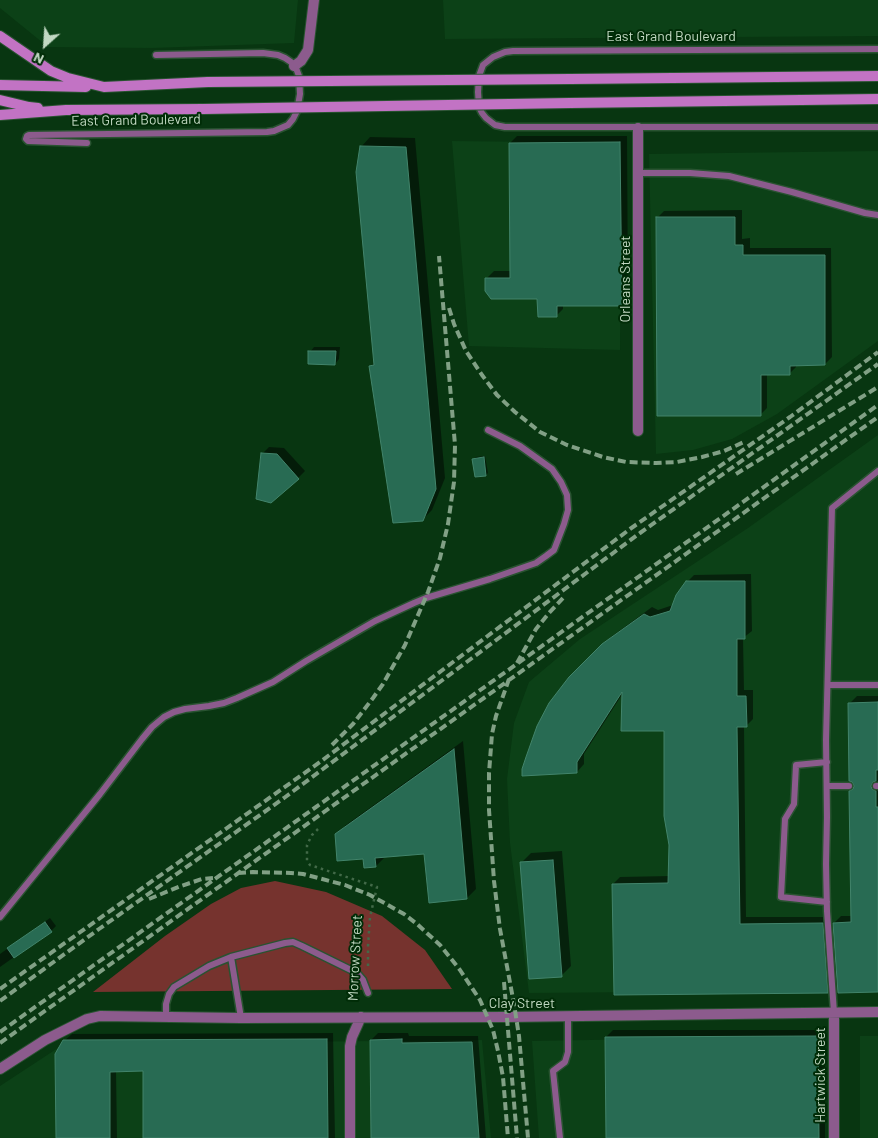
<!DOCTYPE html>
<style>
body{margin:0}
#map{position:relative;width:878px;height:1138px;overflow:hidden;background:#083611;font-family:Barlow,sans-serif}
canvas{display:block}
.north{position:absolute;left:20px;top:20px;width:50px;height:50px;-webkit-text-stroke:4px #002c07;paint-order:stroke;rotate:206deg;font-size:14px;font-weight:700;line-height:20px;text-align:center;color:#c2d9c3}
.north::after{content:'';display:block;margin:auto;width:18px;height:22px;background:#c2d9c3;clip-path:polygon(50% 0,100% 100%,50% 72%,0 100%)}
</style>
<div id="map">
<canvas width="878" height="1138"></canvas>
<div class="north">N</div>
</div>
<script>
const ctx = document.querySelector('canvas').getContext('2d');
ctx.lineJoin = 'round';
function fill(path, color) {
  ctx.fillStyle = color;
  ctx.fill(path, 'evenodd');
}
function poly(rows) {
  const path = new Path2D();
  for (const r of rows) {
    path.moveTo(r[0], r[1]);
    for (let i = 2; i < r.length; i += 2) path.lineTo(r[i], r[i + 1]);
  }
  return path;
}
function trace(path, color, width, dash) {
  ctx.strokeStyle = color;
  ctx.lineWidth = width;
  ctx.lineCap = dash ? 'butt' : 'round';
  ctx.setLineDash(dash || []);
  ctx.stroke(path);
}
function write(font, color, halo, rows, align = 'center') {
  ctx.font = font + ' Barlow,sans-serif';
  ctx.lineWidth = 4;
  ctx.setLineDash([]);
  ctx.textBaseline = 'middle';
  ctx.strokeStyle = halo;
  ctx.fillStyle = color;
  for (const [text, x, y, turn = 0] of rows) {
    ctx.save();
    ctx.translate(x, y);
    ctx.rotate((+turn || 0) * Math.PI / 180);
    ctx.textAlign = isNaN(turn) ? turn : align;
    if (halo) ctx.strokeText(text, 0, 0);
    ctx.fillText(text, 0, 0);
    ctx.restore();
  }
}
fill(poly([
 [0,0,298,0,294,43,152,48,48,47,0,8],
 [443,0,878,0,878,36,445,39],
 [452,141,621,143,620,350,469,346],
 [878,151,878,341,777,414,732,439,693,450,656,454,649,154],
 [878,435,878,990,529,993,510,843,507,779,514,723,529,682,580,639,748,528],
 [818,1036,819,1138,539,1138,532,1041],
 [860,1036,878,1036,878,1138,860,1138],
 [482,1040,491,1138,0,1138,0,1086,64,1044]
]), '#0c4117');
fill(poly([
 [275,881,326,892,382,916,425,950,452,989,93,992,165,936,211,904,241,888]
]), '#76332e');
fill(poly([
 [517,136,627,136,628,298,621,305,563,305,563,309,556,316,539,298,486,279,494,271,511,271,510,143],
 [370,137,415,138,445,478,432,510,422,520,371,366,375,362,361,147],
 [742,210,742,239,750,238,750,248,831,248,832,357,825,364,796,364,796,367,789,374,767,374,767,408,760,415,657,218,664,211],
 [314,347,340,347,339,359,335,364,310,352],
 [269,447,284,448,305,471,298,478,262,454],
 [485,456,488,473,486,475,474,459,476,457],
 [751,574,752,631,743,638,744,690,753,690,753,719,746,726,744,726,746,917,829,917,834,985,827,992,613,884,620,877,670,876,670,845,665,730,623,693,584,754,584,764,577,772,570,678,611,637,652,607,658,610,673,605,687,582,694,575],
 [857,696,878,696,878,991,834,923,841,916,852,916,855,787,850,703],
 [463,741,476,889,467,898,425,852,386,856,376,866,336,835,346,825],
 [562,851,571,966,561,976,522,862,531,853],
 [50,918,56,926,51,931,0,967,0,954],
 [613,1030,825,1030,825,1138,607,1138,606,1037],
 [333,1033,335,1138,144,1138,144,1070,116,1070,117,1138,57,1138,64,1041,72,1034],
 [378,1033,408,1033,409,1036,478,1036,486,1138,373,1138,371,1040]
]), '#0007');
const building = poly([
 [620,142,622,306,557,306,557,317,538,317,537,299,491,299,485,291,485,278,510,278,509,143,620,142],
 [360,146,406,147,436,489,423,521,393,523,369,366,374,365,356,172,360,146],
 [656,217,735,217,735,245,743,245,743,255,825,255,825,365,790,366,790,375,761,375,761,416,657,416,656,217],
 [308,351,336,351,335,365,308,364,308,351],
 [261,453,277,454,299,479,271,503,256,499,261,453],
 [484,457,486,476,475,477,472,459,484,457],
 [686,581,745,581,745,639,737,639,737,696,746,696,747,727,737,727,740,924,823,923,828,993,614,995,612,884,668,883,669,845,664,816,664,731,621,731,622,692,577,762,577,773,522,776,522,769,526,757,537,726,549,703,569,677,602,644,644,614,650,617,670,611,676,595,686,581],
 [878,702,878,770,876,770,876,781,873,782,871,786,872,789,876,791,876,807,878,807,878,992,838,993,833,923,851,922,849,791,853,789,854,786,852,782,849,781,848,703,878,702],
 [454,749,467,899,429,903,424,854,375,858,376,867,364,868,363,859,337,861,335,834,454,749],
 [553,860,562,977,529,979,520,862,553,860],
 [45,922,52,932,14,958,7,948,45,922],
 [818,1036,819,1138,606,1138,605,1037,818,1036],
 [327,1039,328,1138,143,1138,143,1071,110,1072,110,1138,56,1138,55,1054,63,1040,327,1039],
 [402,1039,402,1043,472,1042,479,1138,371,1138,370,1040,402,1039]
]);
fill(building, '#286b53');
trace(building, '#42846b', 1);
const service = poly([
 [878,49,513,51,505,52,493,57,483,65,479,76,478,92,479,107,482,113,486,118,495,125,505,127,878,127],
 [87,143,28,141,26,139,27,136,29,135,267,132,274,131,288,125,293,119,297,111,300,94,299,76,296,68,291,62,285,58,278,55,263,53,156,55],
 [638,173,690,173,729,176,792,192,865,213,878,215],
 [828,685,878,685],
 [827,762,796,765,794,804,785,819,781,897,827,902],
 [827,786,849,786],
 [876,786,878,786],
 [0,917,100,794,142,739,152,727,164,717,174,712,185,709,209,706,224,703,237,698,273,682,306,661,375,621,414,603,426,598,490,579,536,563,546,556,554,550,564,524,568,510,567,495,561,482,552,469,520,446,488,430],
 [834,1013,827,911,826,864,827,817,826,740,832,508,878,471],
 [166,1016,166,1004,169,994,174,987,209,966,231,957],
 [241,1018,231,957,285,943,293,942,302,946,357,973,363,980,368,993],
 [560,1138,553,1071,565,1062,568,1052,568,1016]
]);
const minor = poly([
 [294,66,301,61,308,50,314,0],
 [638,128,638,431],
 [834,1013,834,1138],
 [0,1069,45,1040,87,1019,100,1016,241,1018,507,1017,878,1012],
 [350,1138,350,1046,352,1037,361,1017]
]);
const secondary = poly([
 [0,36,51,71,68,78,104,87,208,82],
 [570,79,878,76],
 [0,85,86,87],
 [0,100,29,107,38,108],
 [570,103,878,99],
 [0,115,66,110,203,109]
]);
trace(service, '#295331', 9);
trace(minor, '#295331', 12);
trace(secondary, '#295331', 12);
trace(poly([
 [318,829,312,835,307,845,307,861,310,865,377,887,370,917,368,946,368,970]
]), '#426948', 2.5, [2.5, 4]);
trace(service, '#8c5b8d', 6);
trace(minor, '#8c5b8d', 10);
trace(secondary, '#c273c4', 10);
trace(poly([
 [449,308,454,324,466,351,482,375,497,395,515,412,540,432,567,445,603,457,626,462,656,463,677,462,702,457,724,451,744,442],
 [736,474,878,387],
 [517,663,536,629,549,613,563,598],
 [509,679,496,716,492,734,489,773,489,810,494,881,500,929,514,1004,519,1036,528,1138],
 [332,745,353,724,373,698,383,684,405,645,428,592,440,558,448,524,454,482,455,445,439,256],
 [238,873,253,872,291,873,303,874,345,885,370,895,404,914,417,924,440,945,460,970,480,1000,493,1030,498,1051,503,1077,508,1138],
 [149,899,181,886,202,879,213,878],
 [504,982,517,1138],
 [0,989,320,762,630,529,790,417,878,352],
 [0,1001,99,929,284,798,640,533,878,364],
 [0,1032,535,651,878,405],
 [0,1043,878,417]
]), '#81a085', 4, [8, 4]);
const secondaryBridge = poly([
 [208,82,570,79],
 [203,109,570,103]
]);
trace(secondaryBridge, '#295331', 12, []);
trace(secondaryBridge, '#c273c4', 10);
write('14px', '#c2d9c3', '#002c07', [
 ["East Grand Boulevard",671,36],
 ["East Grand Boulevard",136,120,-1],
 ["Orleans Street",625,279,-90],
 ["Morrow Street",355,958,-87],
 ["Clay Street",522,1003],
 ["Hartwick Street",820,1075,-90]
]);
</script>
